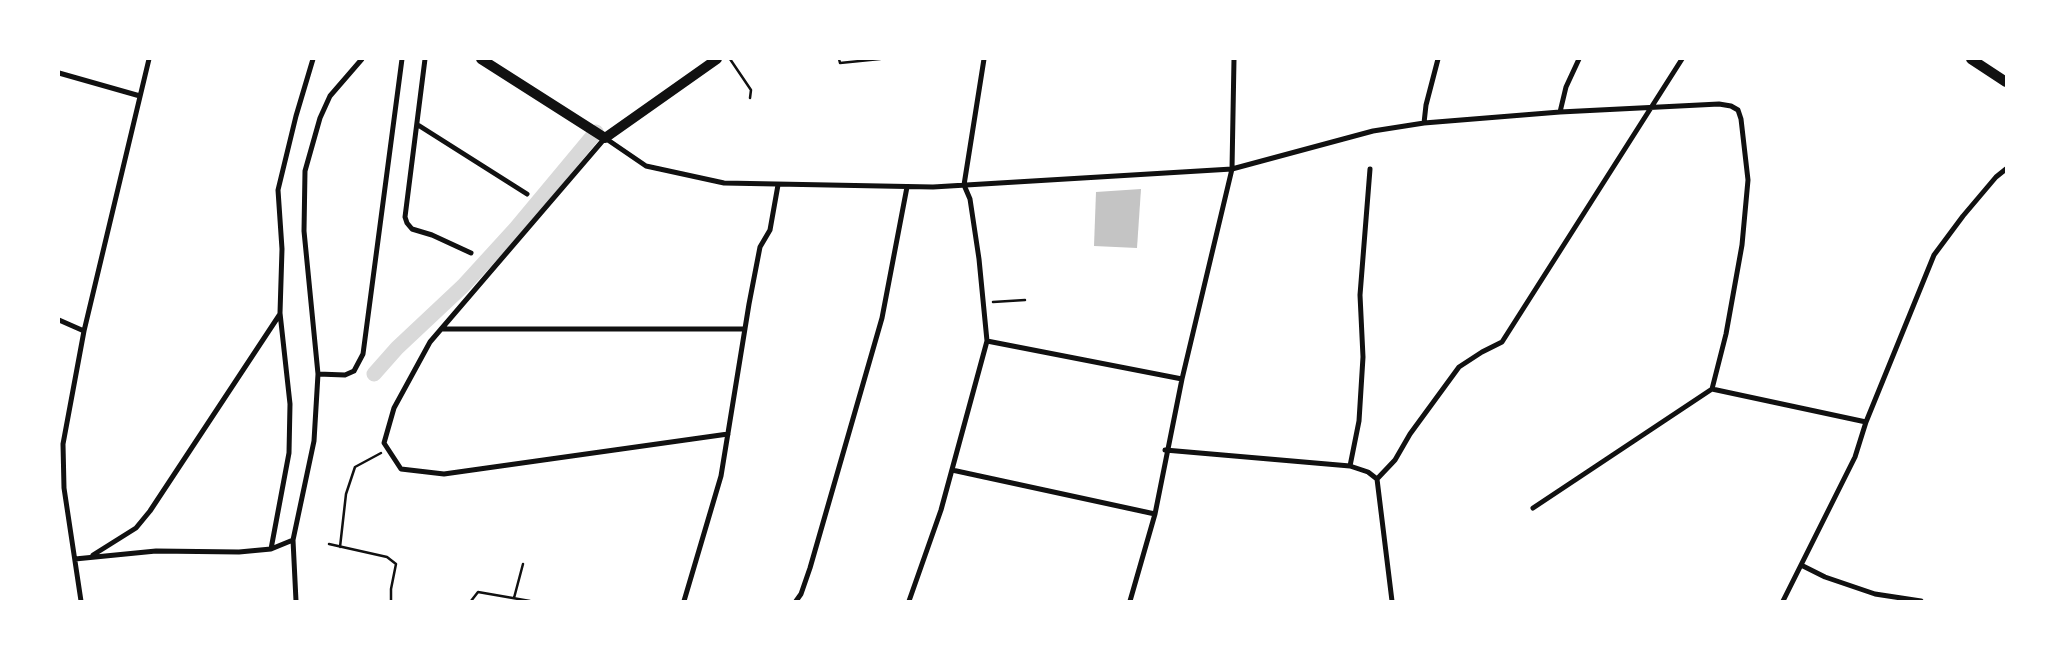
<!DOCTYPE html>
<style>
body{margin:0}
#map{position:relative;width:2065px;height:660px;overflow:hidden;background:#fff;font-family:"Alegreya Sans",sans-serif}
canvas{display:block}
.frame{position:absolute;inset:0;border:60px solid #fff;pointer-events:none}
</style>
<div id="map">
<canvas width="2065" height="660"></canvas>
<div class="frame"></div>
</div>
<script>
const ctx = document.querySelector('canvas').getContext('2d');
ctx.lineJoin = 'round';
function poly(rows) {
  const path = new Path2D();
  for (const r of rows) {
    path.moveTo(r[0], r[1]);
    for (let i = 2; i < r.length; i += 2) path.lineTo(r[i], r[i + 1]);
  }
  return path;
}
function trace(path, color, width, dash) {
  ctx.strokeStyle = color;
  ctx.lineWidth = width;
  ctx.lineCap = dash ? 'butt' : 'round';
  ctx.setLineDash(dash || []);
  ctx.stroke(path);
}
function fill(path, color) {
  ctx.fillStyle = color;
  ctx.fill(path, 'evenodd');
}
trace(poly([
 [374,374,397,348,463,286,516,228,596,132]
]), '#d9d9d9', 15);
fill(poly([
 [1141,189,1137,248,1094,246,1096,192]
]), '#c4c4c4');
trace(poly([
 [730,59,751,90,750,98],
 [839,59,840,63,880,59],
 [993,302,1025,300],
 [329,544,387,557,396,564,391,589,391,601],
 [340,547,346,494,355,467,381,453],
 [514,598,523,564],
 [471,601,478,592,530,601]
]), '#111', 2.5);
trace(poly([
 [425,59,405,217,407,223,412,229,432,235,471,253],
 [59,73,140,96],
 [1560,112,1566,87,1579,59],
 [1424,123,1426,105,1438,59],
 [418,125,527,194],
 [59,320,84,331],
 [441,329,745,329],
 [987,341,1182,379],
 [318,374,304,231,305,171,320,118,330,96,362,59],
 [728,434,444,474,401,469,384,443,394,408,430,342,605,138,646,166,724,183,933,187,1232,169,1373,131,1424,123,1560,112,1719,104,1731,106,1738,110,1741,119,1748,180,1742,245,1726,334,1712,389],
 [1165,450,1350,466,1368,472,1377,479,1392,601],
 [1350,466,1359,421,1363,357,1360,295,1370,169],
 [952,470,1155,514],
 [1377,479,1395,460,1410,434,1459,367,1482,352,1502,342,1682,59],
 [1533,508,1712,389,1866,422],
 [293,540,296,601],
 [271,549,289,453,290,404,280,313,282,249,278,190,296,116,313,59],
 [93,555,136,528,150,511,280,314],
 [75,559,156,551,239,552,271,549,293,540,314,441,318,374,345,375,354,371,363,354,402,59],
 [1801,565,1825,577,1875,594,1921,601],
 [81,601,64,488,63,444,84,331,149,59],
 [684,601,721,476,749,304,760,247,770,230,778,185],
 [796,601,801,594,810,568,882,318,907,187],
 [909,601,941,510,987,341,979,259,970,199,964,185,984,59],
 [1130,601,1155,514,1182,379,1232,169,1234,59],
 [1783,601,1855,457,1866,422,1934,255,1963,216,1996,177,2006,169]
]), '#111', 5);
trace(poly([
 [481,59,605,138,717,59],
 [1971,59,2006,82]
]), '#111', 10);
</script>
